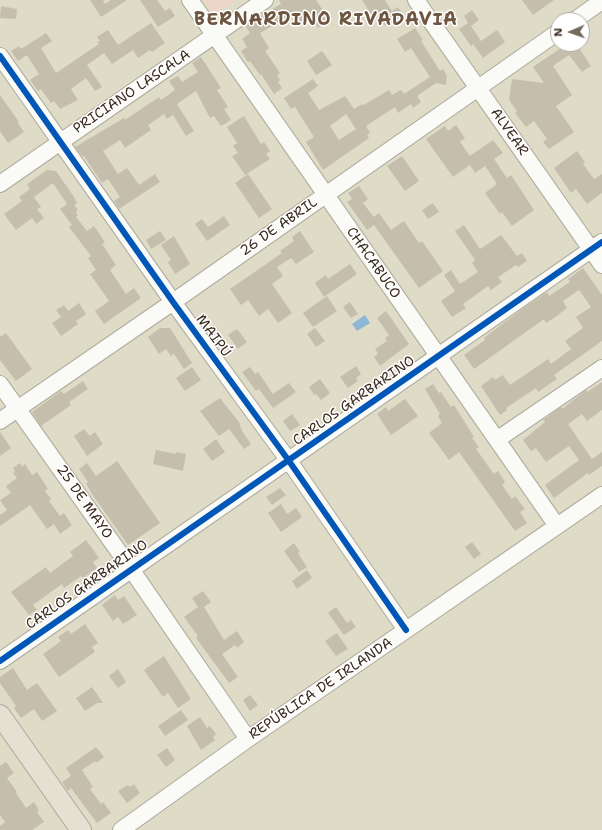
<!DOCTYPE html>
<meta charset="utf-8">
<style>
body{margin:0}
#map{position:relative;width:602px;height:830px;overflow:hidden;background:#dedbc7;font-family:"Shantell Sans",sans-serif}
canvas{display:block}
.north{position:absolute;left:550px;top:12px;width:40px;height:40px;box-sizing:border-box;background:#fff;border:1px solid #b1aaa5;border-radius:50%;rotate:268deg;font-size:11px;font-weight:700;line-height:16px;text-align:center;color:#3b2a1e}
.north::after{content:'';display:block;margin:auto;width:14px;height:18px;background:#746859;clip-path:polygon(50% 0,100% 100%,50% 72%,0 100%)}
</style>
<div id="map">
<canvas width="602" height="830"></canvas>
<div class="north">N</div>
</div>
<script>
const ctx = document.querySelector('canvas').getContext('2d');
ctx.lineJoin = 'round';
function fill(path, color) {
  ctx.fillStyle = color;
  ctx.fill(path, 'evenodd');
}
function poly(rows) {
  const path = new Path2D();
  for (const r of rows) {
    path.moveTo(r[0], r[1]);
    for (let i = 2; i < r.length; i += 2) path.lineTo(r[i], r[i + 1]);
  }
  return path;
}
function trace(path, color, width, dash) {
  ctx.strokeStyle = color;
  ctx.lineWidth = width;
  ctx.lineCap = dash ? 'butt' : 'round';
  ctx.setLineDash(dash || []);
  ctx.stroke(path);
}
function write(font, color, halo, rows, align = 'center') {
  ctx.font = font + ' "Shantell Sans",sans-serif';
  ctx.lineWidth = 3;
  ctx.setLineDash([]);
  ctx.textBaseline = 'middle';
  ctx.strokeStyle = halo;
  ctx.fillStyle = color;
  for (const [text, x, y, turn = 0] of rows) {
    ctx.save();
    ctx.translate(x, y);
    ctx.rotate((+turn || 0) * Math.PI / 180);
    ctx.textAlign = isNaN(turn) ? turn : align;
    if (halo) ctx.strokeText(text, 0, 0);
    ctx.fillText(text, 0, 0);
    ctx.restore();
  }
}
fill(poly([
 [203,0,236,0,214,15]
]), '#ecd6c7');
fill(poly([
 [365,315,370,323,357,331,352,324]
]), '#8eb7d6');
fill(poly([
 [90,0,103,0,105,4,111,0,127,0,101,17],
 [140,0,157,0,165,11,170,8,175,16,158,27],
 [279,0,316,0,329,20,318,28,310,16,301,22,295,13,260,33,269,48,265,51,280,73,277,75,280,80,278,82,282,88,274,94,261,74,260,75,250,61,248,62,241,51,247,47,242,39,250,33,245,25,281,4],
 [362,0,385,0,392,11,398,7,403,15,385,26,377,13,372,16],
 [522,0,554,0,533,15],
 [1,6,17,9,16,19,0,18],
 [472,10,479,20,471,26,481,41,497,30,505,42,483,58,473,44,471,46,459,29,468,23,464,16],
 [151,23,165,43,152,52,150,50,138,58,133,50,112,64,104,53,87,65,102,87,95,91,86,78,71,89,78,100,60,109,54,101,51,103,41,89,38,91,30,80,39,74,28,57,27,55,18,61,11,51,19,46,21,49,46,33,52,41,41,48,56,73,99,44,97,42,100,41,97,37,108,30,118,45],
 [415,28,423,40,421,41,440,71,443,69,447,76,446,85,436,83,417,96,421,102,413,108,411,104,398,113,395,107,366,126,370,132,367,135,369,138,323,170,306,142,314,137,295,107,291,109,284,98,313,79,318,86,308,93,319,110,345,96,354,109,363,104,364,105,389,90,392,95,401,90,404,94,430,77,411,48,405,52,397,39],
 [346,114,356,129,339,140,330,126],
 [577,45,591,66,582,72,569,55,553,66,572,95,556,106,574,132,549,149,543,142,547,139,534,121,526,127,515,113,517,111,509,100,512,79,544,83,533,67,564,46,568,51],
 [322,51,332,65,316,75,307,61],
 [201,57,221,88,217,90,228,107,224,109,231,120,221,126,214,116,210,118,196,91,177,104,194,131,186,136,173,115,167,119,164,114,148,125,151,130,125,148,120,140,103,151,118,174,127,168,139,185,155,174,160,182,119,209,114,201,120,197,108,179,102,183,84,156,83,157,75,147,124,118,125,120,159,97,161,100,175,90,169,81,178,76,182,82,198,72,192,63],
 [0,95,19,122,18,123,24,132,8,143,0,131],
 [244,116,261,144,264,142,270,151,266,154,270,159,245,175,232,156,238,153,233,146,237,143,227,127],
 [456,125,465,138,460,142,470,156,493,140,503,153,494,159,507,178,511,175,534,210,512,226,502,212,500,214,485,193,497,184,485,166,475,173,470,165,453,177,426,139,445,126,448,131],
 [577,151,585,162,583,164,594,179,602,174,602,193,587,204,576,189,571,193,554,168],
 [402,156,419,181,405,191,387,166],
 [47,170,56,171,74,197,77,203,74,205,78,210,76,212,78,216,76,217,87,231,94,226,105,242,102,244,116,265,110,270,126,294,134,288,141,298,104,324,95,311,109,301,90,274,96,270,88,258,91,256,69,227,72,225,60,209,67,204,53,183,34,197,41,207,37,209,44,218,36,224,32,218,16,230,4,214,22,201,19,197,30,189,27,184],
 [248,174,272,209,259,218,235,183],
 [359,186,368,199,363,203,374,217,379,213,391,230,404,221,419,243,422,241,443,271,419,288,374,225,367,230,347,202,352,199,348,193],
 [433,203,439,212,428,219,422,210],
 [224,216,230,225,207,241,195,224,202,219,208,227],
 [464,225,480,249,501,235,517,256,522,253,527,261,518,267,516,265,498,277,502,282,491,290,488,286,463,304,466,308,452,317,441,301,455,291,444,275,451,270,460,284,478,272,472,263,475,260,455,231],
 [160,231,166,240,151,249,146,240],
 [300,231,314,252,296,264,291,258,277,267,283,276,272,284,292,313,278,323,268,309,259,316,248,300,241,305,230,289,282,253,280,251,294,241,292,237],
 [174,236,190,264,175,274,168,262,171,260,161,245],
 [350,264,357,274,324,297,315,283,326,275,328,279],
 [583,268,602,295,602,341,554,375,557,379,538,392,536,388,506,408,507,410,500,415,481,386,493,377,495,380,503,375,510,385,548,359,551,364,571,349,565,341,583,328,576,317,591,307,579,290,563,301,567,308,554,318,546,323,544,319,474,369,464,355,485,340,484,338,522,309,547,292,549,296,570,282,568,279],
 [327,296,337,311,313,327,303,313],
 [350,302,358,314,351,318,343,307],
 [79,303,86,314,76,321,78,324,61,336,52,323,61,317,56,310,64,305,68,311],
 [386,311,409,344,380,366,374,357,378,354,375,349,387,341,385,338,389,335,377,318],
 [160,328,170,328,192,363,184,369,174,354,171,356,166,349,159,354,148,337],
 [315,328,325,341,316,347,307,334],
 [237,329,247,342,238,349,228,335],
 [6,333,32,369,16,381,0,360,0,337],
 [356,366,361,374,356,378,358,381,348,388,340,377],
 [192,367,201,380,185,391,176,378],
 [250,367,255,374,258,372,273,394,289,383,296,392,273,408,259,389,256,391,242,372],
 [320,379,330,393,321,400,316,394,314,395,309,387],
 [83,381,88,389,69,402,71,405,41,426,32,412,61,391,64,394],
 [602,382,602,410,587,421,582,414,568,424,592,459,602,452,602,466,589,475,588,473,554,498,545,485,579,460,569,446,546,462,536,448,531,451,523,440,545,422,543,420,561,407,562,409,586,390,587,392],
 [433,384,439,393,441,392,451,407,454,405,474,437,472,438,479,447,476,449,494,474,498,471,505,482,502,485,512,499,515,496,525,509,520,512,527,523,515,531,459,452,449,460,429,433,442,423,438,416,440,414,425,389],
 [220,398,239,422,242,431,251,444,244,449,229,429,219,436,200,411],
 [405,399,418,416,391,435,377,414,386,407,388,411],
 [292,414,300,425,290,431,283,421],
 [84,429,90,436,95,432,103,444,87,456,74,436],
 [0,432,11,448,0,456],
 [216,439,225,452,212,461,203,449],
 [156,450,176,454,176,452,186,454,183,471,153,464],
 [117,461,160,523,128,545,92,494,86,483,88,482,79,469,87,463,96,476],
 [20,463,22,467,25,464,32,475,37,472,48,489,45,491,51,499,49,501,60,516,64,513,72,525,60,534,54,524,47,529,30,505,0,526,0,515,7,510,0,500,11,493,6,486,17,478,13,473,15,471,13,468],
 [280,488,286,495,272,505,266,497],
 [281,504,287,514,296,508,302,517,281,532,268,513],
 [86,540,99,558,93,562,97,568,83,578,81,576,64,588,62,584,33,605,37,610,29,615,11,592,46,567,50,573,73,556,70,552],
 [472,542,481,554,474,559,465,547],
 [294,543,300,552,298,553,307,567,299,572,284,551],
 [307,570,312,578,297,589,292,581],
 [203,591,211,602,204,607,224,640,237,631,244,642,237,648,235,645,222,654,238,677,229,683,196,638,198,636,184,617,198,607,192,598],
 [115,595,118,600,124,596,137,615,123,624,118,617,113,621,102,605],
 [336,607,347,623,351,620,356,627,344,635,328,613],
 [85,624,98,643,92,647,95,652,59,677,43,654,61,641,58,637,68,630,71,634],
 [337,633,348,649,336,656,325,641],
 [164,656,191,699,178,708,168,693,163,697,144,670],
 [13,668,27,690,37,683,57,711,42,721,34,709,21,718,14,708,16,706,0,683,0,677],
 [118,669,126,682,118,688,109,676],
 [92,687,103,703,97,703,85,711,76,698],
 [250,695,258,705,250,711,243,700],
 [181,710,188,720,165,736,158,726],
 [200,717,207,728,210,726,216,734,213,737,215,740,201,750,187,726],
 [96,747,104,757,96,763,95,761,82,770,93,787,90,789,101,804,103,802,111,813,97,823,71,788,68,791,62,782,71,776,66,768],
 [167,748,175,760,166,767,157,755],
 [6,762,14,773,7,778,17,792,16,793,26,808,34,802,39,810,37,812,44,822,32,830,0,830,0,826,5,822,0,815,0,766],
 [134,784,140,793,127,803,118,791,128,785,130,787]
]), '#c6bead');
const minor = poly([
 [190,0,557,526],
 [416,0,602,265],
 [575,20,602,1],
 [0,56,173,302,289,461,406,630],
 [0,184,265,0],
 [0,384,131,569,248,739],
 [0,421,173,302,558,32],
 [498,439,602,368],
 [0,661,602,242],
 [121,830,248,739,602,495]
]);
const major = poly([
 [0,715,81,830]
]);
trace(minor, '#aeaa9c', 18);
trace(major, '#aeaa9c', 22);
trace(minor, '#fafaf7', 16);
trace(major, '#e6e0d2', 20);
trace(poly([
 [0,56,173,302,289,461,406,630],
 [0,661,602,242]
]), '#0057b8', 6);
write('14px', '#3b2a1e', '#fff', [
 ["PRICIANO LASCALA",132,92,-34],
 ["ALVEAR",509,132,55],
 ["26 DE ABRIL",279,227,-35],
 ["CHACABUCO",373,263,55],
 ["MAIPÚ",213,336,54],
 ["CARLOS GARBARINO",354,401,-35],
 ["25 DE MAYO",84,502,55],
 ["CARLOS GARBARINO",87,585,-35],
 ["REPÚBLICA DE IRLANDA",321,689,-34]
]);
ctx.letterSpacing = '1px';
write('bold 18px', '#6e5640', '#fff', [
 ["BERNARDINO RIVADAVIA",326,20]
]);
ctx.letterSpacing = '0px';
</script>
